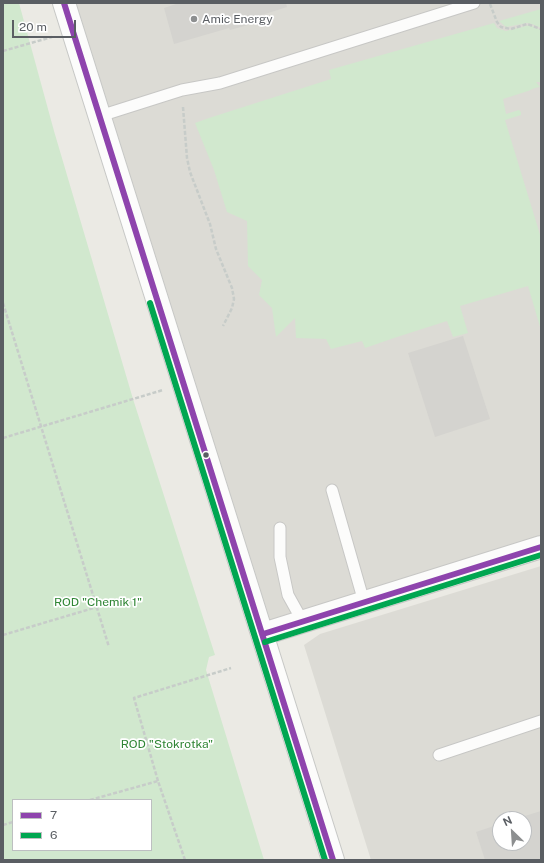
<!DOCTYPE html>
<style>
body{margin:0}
#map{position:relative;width:544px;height:863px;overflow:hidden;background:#ebeae4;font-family:"Public Sans",sans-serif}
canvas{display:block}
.frame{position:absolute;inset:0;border:4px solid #5a5e63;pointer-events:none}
.legend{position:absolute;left:12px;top:799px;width:140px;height:52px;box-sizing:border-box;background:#fff;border:1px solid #bdbfc1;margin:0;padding:5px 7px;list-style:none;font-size:12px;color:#5a5e63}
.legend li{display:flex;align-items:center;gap:8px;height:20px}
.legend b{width:20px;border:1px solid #bdbfc1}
.north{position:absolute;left:492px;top:811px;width:40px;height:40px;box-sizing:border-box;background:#fff;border:1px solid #bdbfc1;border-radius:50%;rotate:335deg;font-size:11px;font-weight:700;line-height:16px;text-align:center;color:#5a5e63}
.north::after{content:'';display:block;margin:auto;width:14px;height:18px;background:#8d8f90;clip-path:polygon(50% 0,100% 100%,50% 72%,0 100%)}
.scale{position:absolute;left:12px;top:20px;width:64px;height:18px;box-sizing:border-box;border:2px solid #5a5e63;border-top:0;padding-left:5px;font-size:12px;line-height:14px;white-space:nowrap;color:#5a5e63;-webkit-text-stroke:3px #fff;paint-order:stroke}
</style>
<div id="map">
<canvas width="544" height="863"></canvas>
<div class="frame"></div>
<ul class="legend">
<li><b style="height:5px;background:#8e44ad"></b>7</li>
<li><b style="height:5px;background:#00a651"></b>6</li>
</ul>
<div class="north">N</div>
<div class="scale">20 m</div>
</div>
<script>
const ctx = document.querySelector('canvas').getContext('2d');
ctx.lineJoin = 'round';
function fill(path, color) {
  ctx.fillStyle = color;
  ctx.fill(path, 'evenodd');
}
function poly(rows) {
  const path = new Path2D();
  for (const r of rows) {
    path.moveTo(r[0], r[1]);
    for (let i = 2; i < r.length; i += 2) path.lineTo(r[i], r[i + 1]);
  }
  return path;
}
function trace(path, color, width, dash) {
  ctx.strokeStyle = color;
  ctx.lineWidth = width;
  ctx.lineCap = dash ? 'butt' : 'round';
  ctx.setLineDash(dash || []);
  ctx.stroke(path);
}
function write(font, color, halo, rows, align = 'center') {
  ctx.font = font + ' "Public Sans",sans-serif';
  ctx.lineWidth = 3.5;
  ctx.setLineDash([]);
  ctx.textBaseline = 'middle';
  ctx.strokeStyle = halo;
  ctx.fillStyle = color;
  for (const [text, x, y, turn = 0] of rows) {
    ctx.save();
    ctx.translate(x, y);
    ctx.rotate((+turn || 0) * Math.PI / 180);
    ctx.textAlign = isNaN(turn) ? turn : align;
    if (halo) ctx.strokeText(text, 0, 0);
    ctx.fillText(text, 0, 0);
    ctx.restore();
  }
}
fill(poly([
 [64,3,541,3,541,547,263,634],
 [541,566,541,860,371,860,304,645,320,634],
 [500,819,524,819,524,843,500,843]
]), '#dcdbd5');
fill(poly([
 [3,3,19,3,54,131,133,399,215,655,209,657,206,670,264,860,3,860],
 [13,800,151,800,151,850,13,850],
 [541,9,541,28,532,24,527,23,506,27,499,21],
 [494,23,497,28,506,31,530,25,541,30,541,82,536,82,540,87,535,88,528,91,503,99,506,114,519,110,521,112,521,115,505,120,541,238,541,330,528,286,460,306,468,333,453,337,447,321,397,337,365,348,362,341,331,349,326,339,296,338,295,318,276,337,272,308,259,295,262,280,248,266,247,221,227,212,214,170,195,123,209,118,331,79,329,70]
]), '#d1e8ce');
fill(poly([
 [179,3,286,3,287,7,246,20,248,25,230,30,229,28,174,44,164,8],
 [463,336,490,419,435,437,408,353],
 [541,811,541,860,485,860,476,832,500,824,500,843,524,843,524,819,515,819]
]), '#d4d3cf');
const service = poly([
 [100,116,182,90,220,83,474,3],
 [332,490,364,602],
 [280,528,280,557,288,595,303,622],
 [439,755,541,721]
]);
const minor = poly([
 [263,634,541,547]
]);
const secondary = poly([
 [64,3,333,860]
]);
trace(service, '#c7c7c5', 13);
trace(minor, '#c7c7c5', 24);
trace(secondary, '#c7c8c6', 24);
trace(poly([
 [490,4,497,22,501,27,511,29,527,24,541,29],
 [3,51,52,37],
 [183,107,187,158,190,172,210,224,216,249,232,288,234,299,232,308,223,326],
 [3,303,109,647],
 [3,438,163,390],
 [3,635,97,607],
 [158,781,134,698,231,668],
 [90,800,158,781,185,860],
 [3,825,13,822]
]), '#c7ccc9', 2.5, [4, 2]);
trace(service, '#fcfcfb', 11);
trace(minor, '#fcfcfb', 22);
trace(secondary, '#fcfcfb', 22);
trace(poly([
 [64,3,333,860],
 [263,634,541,547]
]), '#8e44ad', 6);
trace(poly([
 [150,303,325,860],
 [265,642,541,555]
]), '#00a651', 6);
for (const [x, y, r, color] of [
 [194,19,4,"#8d8f90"],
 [206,455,3.5,"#5a5e63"]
]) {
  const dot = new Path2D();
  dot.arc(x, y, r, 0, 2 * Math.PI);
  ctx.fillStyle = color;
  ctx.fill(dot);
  trace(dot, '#fff', 1.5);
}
write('12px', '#5a5e63', '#fff', [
 ["Amic Energy",202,19]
], 'left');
write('12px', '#2f8534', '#fff', [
 ["ROD \"Chemik 1\"",98,602],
 ["ROD \"Stokrotka\"",167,744]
]);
</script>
